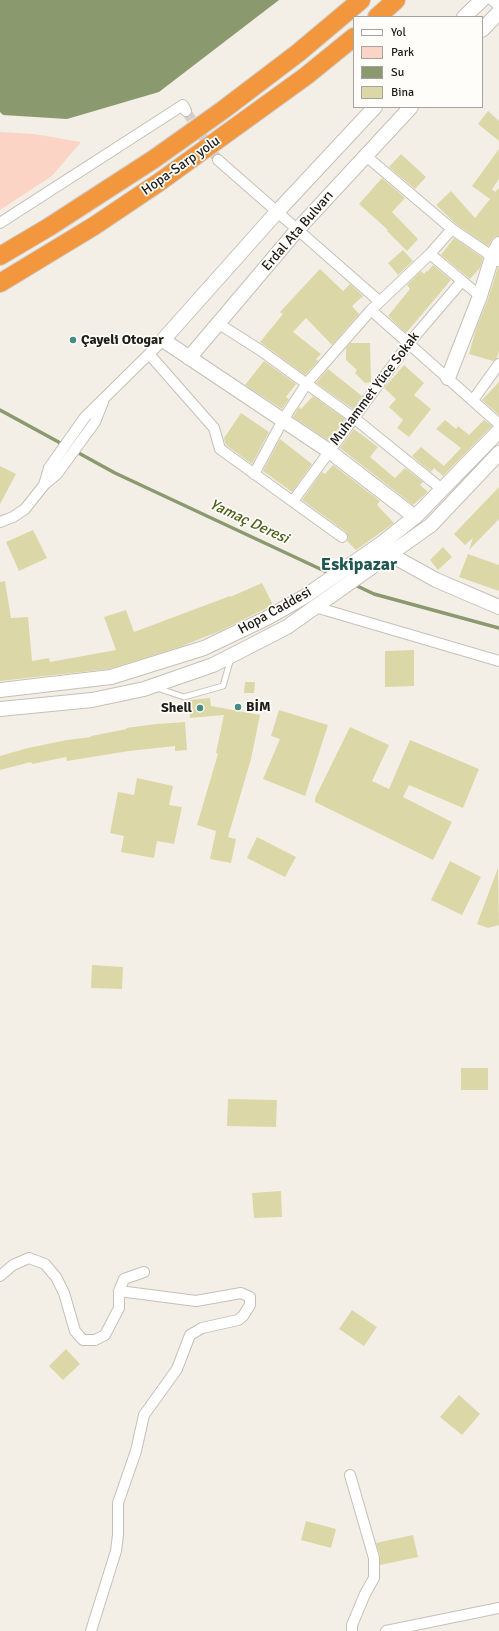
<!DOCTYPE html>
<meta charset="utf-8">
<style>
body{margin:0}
#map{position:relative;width:499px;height:1631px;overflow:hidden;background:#f4efe6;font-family:Signika,sans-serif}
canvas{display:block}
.legend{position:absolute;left:353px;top:16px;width:130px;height:92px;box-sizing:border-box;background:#fffdf9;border:1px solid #a5a39f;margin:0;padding:5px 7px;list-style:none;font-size:12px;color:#1e1c19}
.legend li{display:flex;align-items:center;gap:8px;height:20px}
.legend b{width:20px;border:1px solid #a5a39f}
</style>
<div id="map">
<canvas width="499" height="1631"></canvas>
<ul class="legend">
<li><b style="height:5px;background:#fff"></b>Yol</li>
<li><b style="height:11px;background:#fcd4c6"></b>Park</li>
<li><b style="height:11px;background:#8a996e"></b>Su</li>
<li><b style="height:11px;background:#dcd7a7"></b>Bina</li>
</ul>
</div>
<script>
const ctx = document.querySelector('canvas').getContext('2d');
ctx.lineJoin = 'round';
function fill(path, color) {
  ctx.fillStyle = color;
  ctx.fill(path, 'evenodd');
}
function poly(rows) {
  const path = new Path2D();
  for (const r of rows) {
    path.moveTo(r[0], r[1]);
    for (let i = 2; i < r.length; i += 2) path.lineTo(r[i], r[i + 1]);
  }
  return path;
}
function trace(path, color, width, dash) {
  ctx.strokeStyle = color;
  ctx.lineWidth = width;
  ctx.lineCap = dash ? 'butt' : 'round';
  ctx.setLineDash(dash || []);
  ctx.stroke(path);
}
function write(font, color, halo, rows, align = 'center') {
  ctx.font = font + ' Signika,sans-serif';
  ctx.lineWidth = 3.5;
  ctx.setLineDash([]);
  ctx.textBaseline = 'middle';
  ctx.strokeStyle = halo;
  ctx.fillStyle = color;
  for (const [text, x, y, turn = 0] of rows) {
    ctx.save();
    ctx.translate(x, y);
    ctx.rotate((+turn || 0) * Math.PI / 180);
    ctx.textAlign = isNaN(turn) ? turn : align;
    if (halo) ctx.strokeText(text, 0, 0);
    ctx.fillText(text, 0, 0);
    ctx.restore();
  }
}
fill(poly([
 [0,132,34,134,81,142,52,176,0,210]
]), '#fcd4c6');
fill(poly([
 [0,0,279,0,159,92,67,119,3,115,0,112]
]), '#8a996e');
trace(poly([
 [0,410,64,445],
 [75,451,115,473,331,574],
 [353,584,374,594,499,628]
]), '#8a996e', 3.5);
fill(poly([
 [488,111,499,121,499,141,478,124],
 [499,149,499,179,492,189,495,192,499,188,499,236,494,237,488,246,456,224,436,205,451,191,475,218,490,199,472,186],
 [401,154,426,177,415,189,389,167],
 [382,178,405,198,392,212,418,239,407,251,387,231,388,230,359,204],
 [454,238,483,258,480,268,470,279,441,255],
 [403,250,413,261,398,275,388,263],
 [433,265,451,280,406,333,388,316,410,289,407,285,421,271,424,274,426,271,427,272],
 [498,267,499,267,499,351,497,358,493,361,469,354,476,329,488,299],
 [320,269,343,291,350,284,363,296,352,306,359,314,332,345,306,318,293,332,321,354,316,359,318,361,305,375,260,342,283,314,280,312],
 [350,343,370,343,371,382,365,383,355,373,357,370,346,360,346,348],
 [264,361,296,384,286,397,289,399,282,409,245,385],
 [404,365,424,383,414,395,431,409,409,437,397,428,403,420,389,407,396,399,384,388],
 [328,369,362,396,353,409,316,383],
 [499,382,499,415,482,400],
 [313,396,345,419,329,441,293,417,299,407,301,409],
 [241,413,269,432,252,464,226,445,224,438],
 [445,420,456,429,458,426,469,435,484,420,492,426,443,476,434,468,431,472,412,456,421,447,444,466,461,448,436,429],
 [354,429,378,447,370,457,395,478,405,468,423,482,420,485,428,492,413,505,340,448],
 [280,439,312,464,292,492,263,471],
 [333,465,380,501,377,505,394,523,356,550,347,541,348,537,346,532,302,500,322,472,325,474],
 [0,466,16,474,0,504],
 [499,487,499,519,469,550,473,538,465,545,454,534],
 [33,530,47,558,19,571,6,542],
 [443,547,452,557,438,570,430,560],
 [468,554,499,565,499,591,459,577],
 [5,581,11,618,28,617,32,661,49,658,50,662,116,650,104,617,126,610,134,632,230,596,230,597,262,583,273,605,220,631,177,648,109,669,0,681,0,582],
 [414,650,414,686,385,687,385,651],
 [245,682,255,682,254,693,244,693],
 [210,698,211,706,260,715,251,759,228,837,236,839,231,863,210,859,216,831,197,825,218,754,216,753,224,715,190,718,189,700],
 [279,710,328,725,305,796,263,779,280,739,271,736],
 [185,722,187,750,175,751,175,746,129,751,67,761,66,757,32,764,31,762,0,770,0,756,28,748,67,740,91,737,91,736,127,729,126,728,156,724],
 [350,727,389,745,372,781,389,789,410,740,479,769,463,808,409,785,403,797,452,822,433,860,315,802,315,798],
 [137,778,173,786,169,805,182,807,174,844,157,841,154,858,121,852,124,836,110,833,118,792,134,795],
 [257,837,296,857,285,877,247,858],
 [450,861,481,877,462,915,431,900],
 [498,868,499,925,488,928,477,924],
 [92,965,123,967,122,989,91,988],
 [461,1068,488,1068,488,1090,461,1090],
 [228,1099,277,1100,276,1127,227,1126],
 [281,1191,282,1217,254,1218,252,1193],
 [352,1310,377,1327,364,1346,339,1329],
 [66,1349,80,1364,63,1380,49,1366],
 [459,1395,480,1414,462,1435,440,1417],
 [306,1521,336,1529,331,1548,301,1540],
 [413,1535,418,1557,380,1565,380,1556,376,1543]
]), '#dcd7a7');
trace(poly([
 [186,111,218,160]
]), '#d4cfc7', 10, [10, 5]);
const lane = poly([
 [157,688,184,697,223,686,231,658]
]);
const street = poly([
 [492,0,499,6],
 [366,156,452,229,499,261],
 [218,160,379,301],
 [0,223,183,105,186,111],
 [430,254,480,296],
 [371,310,499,424],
 [219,324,260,350,354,418,443,490],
 [163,340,149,354,214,428,220,449,342,537],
 [473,400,499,364],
 [254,474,283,420,307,383,371,310,430,254,452,229],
 [44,485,49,468,85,417,149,354],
 [293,501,409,343,462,281],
 [0,522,13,517,25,509,44,485,57,474,95,422,103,402],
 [315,607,499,661],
 [0,1276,13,1265,29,1258,45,1264,56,1277,64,1293,75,1331,83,1340,95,1340,105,1335,119,1308,119,1291,124,1279,144,1272],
 [350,1475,374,1558,374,1578,365,1594,352,1625,352,1631],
 [91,1631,116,1551,118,1535,118,1503,136,1451,144,1415,177,1369,190,1335,202,1328,238,1320,243,1316,250,1305,250,1297,241,1293,196,1301,119,1291],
 [386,1631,499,1608]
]);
const secondary = poly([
 [464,17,482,0],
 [482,30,499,12],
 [375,107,277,212,163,340,329,451,415,517],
 [189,358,298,229,411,107],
 [448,378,480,296,492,257,499,244],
 [391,555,436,580,499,607],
 [0,690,111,677,204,648,267,618,304,597,382,543,415,517,499,431],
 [0,709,92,700,144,689,213,665,287,627,431,525,499,453]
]);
const highway = poly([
 [377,17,396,0],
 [0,256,49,227,154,159,223,110,298,53,361,0],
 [0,283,94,226,158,183,306,76,354,37]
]);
trace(lane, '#c5c0b7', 7);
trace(street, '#c5c0b7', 12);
trace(secondary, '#c5c0b7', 16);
trace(highway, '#cecdcc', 20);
trace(lane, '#fff', 5);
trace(street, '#fff', 10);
trace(secondary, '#fff', 14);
trace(highway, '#f2973e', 18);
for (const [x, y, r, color] of [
 [73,340,4,"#448b83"],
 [238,707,4,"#448b83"],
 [200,708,4,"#448b83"]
]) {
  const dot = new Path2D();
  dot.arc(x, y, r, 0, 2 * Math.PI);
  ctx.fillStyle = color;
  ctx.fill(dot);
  trace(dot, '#fffdf9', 1.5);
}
write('14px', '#1e1c19', '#fffdf9', [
 ["Hopa-Sarp yolu",181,166,-35],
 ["Erdal Ata Bulvarı",298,231,-49],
 ["Muhammet Yüce Sokak",375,389,-53],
 ["Hopa Caddesi",275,611,-29]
]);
write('bold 14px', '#1e1c19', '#fffdf9', [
 ["Çayeli Otogar",81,340],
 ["BİM",246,707],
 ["Shell",192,708,"right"]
], 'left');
write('italic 15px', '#4d601e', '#fffdf9', [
 ["Yamaç Deresi",249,522,25]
]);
write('bold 18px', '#1f5853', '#fffdf9', [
 ["Eskipazar",359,565]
]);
</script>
